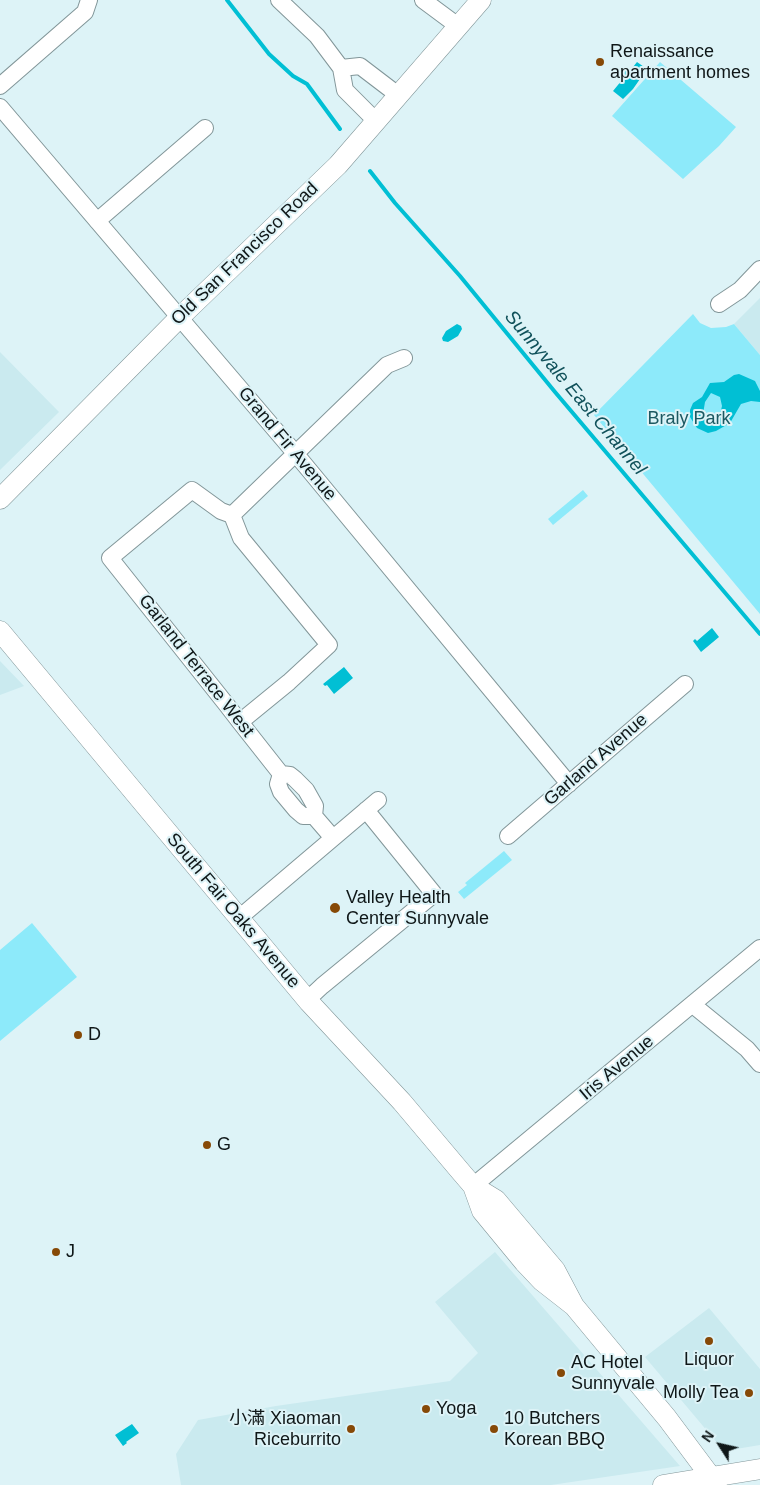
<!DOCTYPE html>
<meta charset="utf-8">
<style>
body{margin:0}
#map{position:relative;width:760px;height:1485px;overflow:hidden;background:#ddf3f7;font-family:Arial,sans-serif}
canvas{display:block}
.north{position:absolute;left:695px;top:1420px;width:50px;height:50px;-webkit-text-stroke:4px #ddf3f7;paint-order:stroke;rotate:305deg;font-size:14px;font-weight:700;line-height:20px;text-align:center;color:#0f1718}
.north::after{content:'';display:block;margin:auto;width:18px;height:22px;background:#0f1718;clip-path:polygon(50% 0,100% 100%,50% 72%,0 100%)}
</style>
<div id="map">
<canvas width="760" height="1485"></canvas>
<div class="north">N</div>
</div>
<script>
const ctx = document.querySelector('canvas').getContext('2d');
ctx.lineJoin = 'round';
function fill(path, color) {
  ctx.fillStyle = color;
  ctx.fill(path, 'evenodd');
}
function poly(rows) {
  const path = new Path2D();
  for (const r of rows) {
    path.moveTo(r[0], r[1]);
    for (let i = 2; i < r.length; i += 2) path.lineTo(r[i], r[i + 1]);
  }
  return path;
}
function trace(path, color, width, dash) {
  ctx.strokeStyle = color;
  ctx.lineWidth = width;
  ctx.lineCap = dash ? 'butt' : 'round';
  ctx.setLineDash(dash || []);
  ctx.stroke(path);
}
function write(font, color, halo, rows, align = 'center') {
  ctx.font = font + ' Arial,"Noto Sans SC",sans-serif';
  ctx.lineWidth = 4;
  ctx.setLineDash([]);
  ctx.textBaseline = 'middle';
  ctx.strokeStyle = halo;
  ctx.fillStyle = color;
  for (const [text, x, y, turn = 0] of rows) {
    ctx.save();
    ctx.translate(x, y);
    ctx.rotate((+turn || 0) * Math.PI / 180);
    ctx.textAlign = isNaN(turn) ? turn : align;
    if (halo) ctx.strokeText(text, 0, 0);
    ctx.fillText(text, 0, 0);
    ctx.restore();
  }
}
fill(poly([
 [760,298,760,355,734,324],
 [0,352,59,412,0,470],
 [0,661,24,686,0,695],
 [495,1252,680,1466,551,1485,181,1485,176,1454,198,1420,276,1406,450,1381,478,1353,435,1302],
 [709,1308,760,1369,760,1445,724,1451,645,1357]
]), '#caeaef');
fill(poly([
 [660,62,736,127,719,146,683,179,612,116],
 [693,314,700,323,711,328,726,327,734,324,760,355,760,614,594,415],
 [583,490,588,496,553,525,548,519],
 [504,851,512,860,464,899,458,892,467,885,465,883],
 [32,923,77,977,0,1041,0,950]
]), '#8deafa');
fill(poly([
 [637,62,647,69,633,89,623,99,613,91,622,80,620,79,626,70,629,72],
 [457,324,461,326,462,329,458,336,448,342,443,341,442,338,446,331],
 [739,374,755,381,760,391,760,402,751,401,741,404,730,423,716,431,708,433,697,428,690,417,690,410,693,403,702,397,710,383,724,382,734,375],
 [711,393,720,397,722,406,719,419,712,423,707,421,703,414,705,402],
 [712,628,719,637,701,652,693,641,695,639,697,641],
 [344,667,353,678,334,694,327,685,325,686,323,684],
 [132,1424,139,1433,126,1442,127,1443,123,1446,115,1435]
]), '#01bfd4');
trace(poly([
 [227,0,269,54,293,76,307,84,340,129],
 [370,171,395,203,460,276,555,392,760,634]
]), '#01bfd4', 4);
const minor = poly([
 [279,0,317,36,341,68,345,90,376,121],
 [423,0,458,26],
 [341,68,360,66,398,95],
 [0,86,85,12,89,0],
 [0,107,295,453,569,784],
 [97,221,205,128],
 [719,304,740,290,760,269],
 [232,515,387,365,404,358],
 [240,722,289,682,329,645,241,538,232,515,221,511,192,490,110,558,226,704,240,722,281,774,290,775,295,779,306,790,315,806,314,816,333,838],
 [281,774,278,784,281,792,296,810,303,816,314,816],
 [508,836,685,684],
 [239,918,378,800],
 [307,1000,322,986,434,894,366,810],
 [693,1005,747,1049,760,1064],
 [473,1186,760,948]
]);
const major = poly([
 [0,499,179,318,338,165,481,0],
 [0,631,309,1002,402,1102,461,1172,473,1186,482,1211,524,1262,542,1281,574,1306],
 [473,1186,496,1200,555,1270,574,1306,667,1418,717,1485],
 [663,1485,760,1469]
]);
trace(minor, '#829699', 18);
trace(major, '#829699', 21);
trace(minor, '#fff', 16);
trace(major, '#fff', 20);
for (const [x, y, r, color] of [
 [600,62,5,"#864907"],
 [335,908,6,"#864907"],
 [78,1035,5,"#864907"],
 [207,1145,5,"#864907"],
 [56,1252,5,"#864907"],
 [709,1341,5,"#864907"],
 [561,1373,5,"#864907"],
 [749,1393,5,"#864907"],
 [426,1409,5,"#864907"],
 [351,1429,5,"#864907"],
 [494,1429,5,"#864907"]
]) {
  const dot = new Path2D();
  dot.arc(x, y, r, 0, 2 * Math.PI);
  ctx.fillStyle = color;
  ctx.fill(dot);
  trace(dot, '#ddf3f7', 2);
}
write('18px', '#0f1718', '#ddf3f7', [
 ["Renaissance",610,52],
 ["apartment homes",610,73],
 ["Valley Health",346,898],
 ["Center Sunnyvale",346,919],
 ["D",88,1035],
 ["G",217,1145],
 ["J",66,1252],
 ["Liquor",709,1360,"center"],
 ["AC Hotel",571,1363],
 ["Sunnyvale",571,1384],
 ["Molly Tea",739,1393,"right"],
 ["Yoga",436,1409],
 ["小滿 Xiaoman",341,1419,"right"],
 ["Riceburrito",341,1440,"right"],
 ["10 Butchers",504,1419],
 ["Korean BBQ",504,1440]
], 'left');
write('18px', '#0f1718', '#ddf3f7', [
 ["Old San Francisco Road",245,254,-44],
 ["Grand Fir Avenue",287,444,50],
 ["Garland Terrace West",196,666,52],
 ["Garland Avenue",596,760,-41],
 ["South Fair Oaks Avenue",233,911,50],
 ["Iris Avenue",617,1068,-40]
]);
write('18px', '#1c5962', '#ddf3f7', [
 ["Braly Park",689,419]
]);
write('italic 19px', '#10515a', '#ddf3f7', [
 ["Sunnyvale East Channel",575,393,50]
]);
</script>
